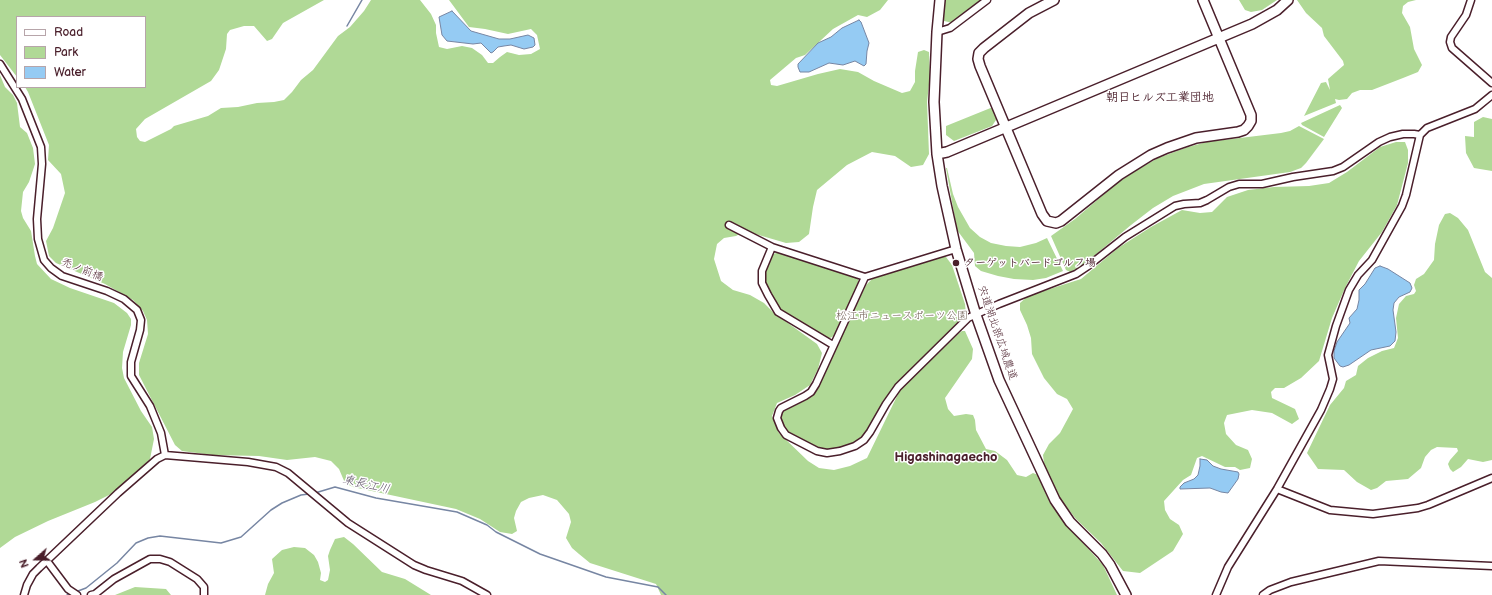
<!DOCTYPE html>
<meta charset="utf-8">
<style>
body{margin:0}
#map{position:relative;width:1492px;height:595px;overflow:hidden;background:#fff;font-family:"Balsamiq Sans",sans-serif}
canvas{display:block}
.legend{position:absolute;left:16px;top:16px;width:130px;height:72px;box-sizing:border-box;background:#fff;border:1px solid #b7a5aa;margin:0;padding:5px 7px;list-style:none;font-size:12px;color:#4a1f2b}
.legend li{display:flex;align-items:center;gap:8px;height:20px}
.legend b{width:20px;border:1px solid #b7a5aa}
.north{position:absolute;left:16px;top:539px;width:40px;height:40px;-webkit-text-stroke:3px #fff;paint-order:stroke;rotate:250deg;font-size:11px;font-weight:700;line-height:16px;text-align:center;color:#4a1f2b}
.north::after{content:'';display:block;margin:auto;width:14px;height:18px;background:#4a1f2b;clip-path:polygon(50% 0,100% 100%,50% 72%,0 100%)}
</style>
<div id="map">
<canvas width="1492" height="595"></canvas>
<ul class="legend">
<li><b style="height:5px;background:#fff"></b>Road</li>
<li><b style="height:11px;background:#b0d996"></b>Park</li>
<li><b style="height:11px;background:#95cbf3"></b>Water</li>
</ul>
<div class="north">N</div>
</div>
<script>
const ctx = document.querySelector('canvas').getContext('2d');
ctx.lineJoin = 'round';
function fill(path, color) {
  ctx.fillStyle = color;
  ctx.fill(path, 'evenodd');
}
function poly(rows) {
  const path = new Path2D();
  for (const r of rows) {
    path.moveTo(r[0], r[1]);
    for (let i = 2; i < r.length; i += 2) path.lineTo(r[i], r[i + 1]);
  }
  return path;
}
function trace(path, color, width, dash) {
  ctx.strokeStyle = color;
  ctx.lineWidth = width;
  ctx.lineCap = dash ? 'butt' : 'round';
  ctx.setLineDash(dash || []);
  ctx.stroke(path);
}
function write(font, color, halo, rows, align = 'center') {
  ctx.font = font + ' "Balsamiq Sans","Klee One",sans-serif';
  ctx.lineWidth = 3;
  ctx.setLineDash([]);
  ctx.textBaseline = 'middle';
  ctx.strokeStyle = halo;
  ctx.fillStyle = color;
  for (const [text, x, y, turn = 0] of rows) {
    ctx.save();
    ctx.translate(x, y);
    ctx.rotate((+turn || 0) * Math.PI / 180);
    ctx.textAlign = isNaN(turn) ? turn : align;
    if (halo) ctx.strokeText(text, 0, 0);
    ctx.fillText(text, 0, 0);
    ctx.restore();
  }
}
fill(poly([
 [0,0,324,0,283,23,272,39,267,41,254,26,244,26,230,30,227,34,226,49,219,70,211,81,145,119,136,129,137,137,140,141,145,142,171,129,174,126,208,116,221,108,238,107,257,103,274,102,284,100,292,92,301,80,313,70,338,36,350,27,364,11,371,0,420,0,431,14,436,25,436,33,439,47,447,49,462,46,472,48,482,55,488,63,493,63,500,57,507,52,519,55,531,54,540,49,537,35,531,29,508,34,485,29,469,27,449,0,888,0,880,10,867,17,858,15,833,29,805,55,796,58,770,80,771,85,777,86,818,74,840,69,858,72,874,81,902,93,910,91,915,82,915,71,918,52,924,50,929,52,930,76,927,102,929,154,923,165,911,167,895,156,872,152,847,165,817,190,813,207,809,234,799,242,786,243,745,231,736,236,724,238,717,244,714,259,721,281,733,290,750,295,764,303,774,313,817,344,822,353,818,369,810,385,795,395,777,403,772,416,779,433,808,461,819,468,834,470,850,466,867,458,900,390,958,334,962,331,965,331,973,349,972,359,945,398,948,409,954,416,966,414,973,415,975,420,976,430,986,449,995,451,1007,460,1017,475,1026,477,1033,473,1038,475,1050,503,1073,532,1103,565,1117,595,661,595,656,584,590,563,579,554,572,548,566,538,571,522,569,514,557,500,543,495,529,498,521,502,516,511,514,518,517,531,512,534,500,532,480,519,456,509,353,487,345,483,339,469,331,461,315,457,287,460,259,456,212,455,182,451,175,445,139,375,139,363,148,334,147,320,143,311,133,300,105,284,56,263,49,256,46,241,53,228,65,193,61,174,48,160,49,145,28,92,25,87,145,87,145,17,17,17,17,77,0,55],
 [943,0,983,0,953,23,944,21,941,17],
 [1239,0,1277,0,1262,10,1251,12,1245,10],
 [1297,0,1416,0,1408,2,1403,6,1402,13,1410,27,1414,49,1422,65,1418,72,1403,78,1372,90,1360,90,1352,93,1347,99,1339,100,1335,99,1336,103,1304,116,1321,83,1326,82,1330,90,1328,79,1344,65,1343,61,1324,36,1322,28,1306,13],
 [0,75,5,87,13,95,17,103,20,127,27,133,33,148,35,164,29,182,23,192,21,211,23,218,31,231,35,256,37,264,51,279,70,288,114,303,127,313,131,319,131,325,123,352,122,368,124,378,141,411,152,427,154,439,150,459,117,491,95,502,48,521,15,537,0,548],
 [1340,105,1342,108,1324,137,1302,125,1301,123],
 [993,107,998,117,992,126,954,141,946,135,946,126],
 [1483,117,1492,119,1492,171,1474,168,1466,153,1465,136,1474,137,1474,122],
 [1299,126,1324,139,1306,163,1301,168,1290,172,1204,184,1173,196,1153,208,1131,225,1082,266,1070,272,1066,270,1051,236,1075,219,1116,184,1135,171,1158,158,1188,147,1207,142,1281,133,1290,131],
 [1396,142,1405,142,1408,150,1408,163,1397,205,1382,232,1359,261,1345,288,1332,318,1319,361,1301,378,1284,388,1275,388,1271,392,1272,398,1295,409,1299,419,1292,424,1272,413,1252,410,1227,415,1224,423,1226,434,1236,445,1248,450,1252,459,1250,468,1240,470,1235,467,1225,467,1202,456,1197,458,1191,475,1183,480,1164,501,1165,510,1170,519,1179,525,1183,534,1173,551,1140,573,1123,571,1101,543,1076,519,1058,496,1045,471,1043,455,1049,444,1060,433,1073,409,1067,399,1057,394,1044,378,1032,354,1031,338,1027,325,1020,310,1020,303,1028,296,1081,279,1118,248,1151,227,1182,210,1200,213,1212,212,1227,197,1248,190,1274,187,1309,186,1329,183,1347,172,1380,147],
 [946,168,947,168,953,194,958,207,970,228,980,237,991,243,1006,246,1020,247,1036,243,1047,238,1063,271,1046,278,1033,280,1014,279,998,276,981,271,975,266,974,253,957,230],
 [1450,213,1458,218,1468,230,1485,272,1492,278,1492,460,1483,462,1468,459,1461,467,1453,472,1450,469,1448,464,1450,460,1458,451,1457,448,1437,447,1431,450,1425,457,1421,468,1408,479,1386,481,1377,488,1371,490,1357,482,1344,470,1318,469,1307,453,1330,405,1344,388,1346,381,1356,375,1358,366,1368,358,1382,351,1394,348,1398,338,1396,318,1399,304,1406,296,1414,294,1416,291,1414,285,1416,279,1424,274,1434,260,1435,244,1439,225,1445,214],
 [780,251,856,276,858,279,859,284,834,336,830,338,826,338,781,312,766,286,764,279,765,271,772,255],
 [938,257,946,257,952,265,965,304,966,314,964,318,947,335,897,384,867,433,861,439,854,443,833,451,822,451,792,435,784,430,779,419,781,412,786,408,804,399,830,359,866,285,873,278,885,273],
 [344,537,353,544,382,572,405,579,431,595,265,595,268,584,274,573,272,559,282,550,294,547,305,548,314,555,318,562,321,573,320,580,325,582,328,580,330,570,328,556,330,550,335,539],
 [135,587,166,589,171,595,115,595]
]), '#b0d996');
const water = poly([
 [452,11,471,31,499,39,510,39,528,35,534,38,535,45,533,47,524,49,511,45,504,46,498,47,493,52,491,53,481,43,473,44,447,41,442,35,439,17,452,11],
 [859,20,861,22,869,43,867,51,866,64,864,66,855,61,843,65,829,63,809,72,800,72,798,67,798,64,818,43,831,37,842,28,859,20],
 [1380,266,1388,269,1410,283,1412,288,1410,292,1399,297,1394,303,1393,310,1396,332,1395,341,1390,346,1371,350,1349,365,1343,367,1340,366,1334,358,1334,351,1337,342,1350,323,1349,318,1357,309,1359,300,1359,290,1365,284,1375,268,1380,266],
 [1200,459,1207,460,1213,466,1221,469,1238,472,1239,474,1238,479,1228,493,1221,492,1210,488,1180,489,1180,487,1184,483,1194,479,1198,475,1200,466,1200,459]
]);
fill(water, '#95cbf3');
trace(water, '#7786a3', 1);
trace(poly([
 [347,26,362,0],
 [315,493,335,487,376,498,457,512,487,525,496,532,540,554,606,577,658,587,666,595],
 [78,591,86,588,117,563,136,543,148,538,160,536,221,543,241,537,271,510,282,503,301,495,309,494],
 [67,595,68,594]
]), '#7786a3', 1.5);
const street = poly([
 [1471,0,1466,15,1451,37,1450,42,1452,48,1492,83],
 [937,32,950,28,987,0],
 [0,64,22,99,41,147,42,164,37,219,38,239,44,260,51,268,62,276,107,291,124,299,137,310,141,320,140,330,131,362,131,376,150,406,161,433,165,455],
 [729,225,772,247,865,277,956,249],
 [772,247,762,271,762,283,768,295,778,312,833,345],
 [865,277,816,384,811,392,805,396,781,408,779,411,777,418,781,428,786,435,817,451,827,453,840,451,855,446,864,440,870,432,886,404,898,387,968,318,999,304,1076,274,1088,266,1125,237,1175,206,1184,204,1200,203,1207,200,1229,187,1239,184,1262,184,1293,177,1333,171,1343,167,1379,142,1390,137,1403,134,1414,134,1420,135],
 [1277,489,1330,510,1373,514,1418,508,1428,505,1492,478],
 [47,561,68,589,77,595],
 [24,595,27,585,33,574,39,568,118,493,157,459,165,455,248,462,276,467,288,473,348,523,414,565,426,570,462,581,487,595],
 [91,595,95,594,114,579,150,559,160,559,170,562,197,579,204,587,204,595],
 [1216,595,1228,567,1277,489,1321,410,1330,389,1333,379,1328,355,1336,326,1349,290,1358,275,1372,260,1402,206,1406,195,1420,135,1427,128,1475,109,1492,95],
 [1263,595,1270,590,1291,582,1379,561,1492,566]
]);
const secondary = poly([
 [940,0,937,32,934,102,937,154,942,186,956,249,976,315,999,380,1055,500,1070,522,1102,554,1110,565,1126,595],
 [1054,0,1029,13,984,48,979,53,978,59,980,66,1042,214,1047,221,1056,223,1061,221,1119,175,1151,155,1167,148,1196,138,1238,132,1244,130,1248,126,1251,121,1251,115,1203,0],
 [937,154,947,152,1252,24,1277,10,1288,0]
]);
trace(street, '#4a1f2b', 9);
trace(secondary, '#4a1f2b', 12);
trace(street, '#fff', 6);
trace(secondary, '#fff', 9);
for (const [x, y, r, color] of [
 [956,263,4,"#4a1f2b"]
]) {
  const dot = new Path2D();
  dot.arc(x, y, r, 0, 2 * Math.PI);
  ctx.fillStyle = color;
  ctx.fill(dot);
  trace(dot, '#fff', 1.5);
}
write('bold 11px', '#4a1f2b', '#fff', [
 ["ターゲットバードゴルフ場",964,263]
], 'left');
write('11px', '#4a1f2b', '#fff', [
 ["禿ノ前橋",82,270,22],
 ["宍道湖北部広域農道",997,333,71]
]);
write('11px', '#69574b', '#fff', [
 ["松江市ニュースポーツ公園",902,316]
]);
write('bold 12px', '#4a1f2b', '#fff', [
 ["朝日ヒルズ工業団地",1160,98]
]);
write('italic 12px', '#605367', '#fff', [
 ["東長江川",366,485,13]
]);
write('bold 13px', '#4a1f2b', '#fff', [
 ["Higashinagaecho",946,458]
]);
</script>
